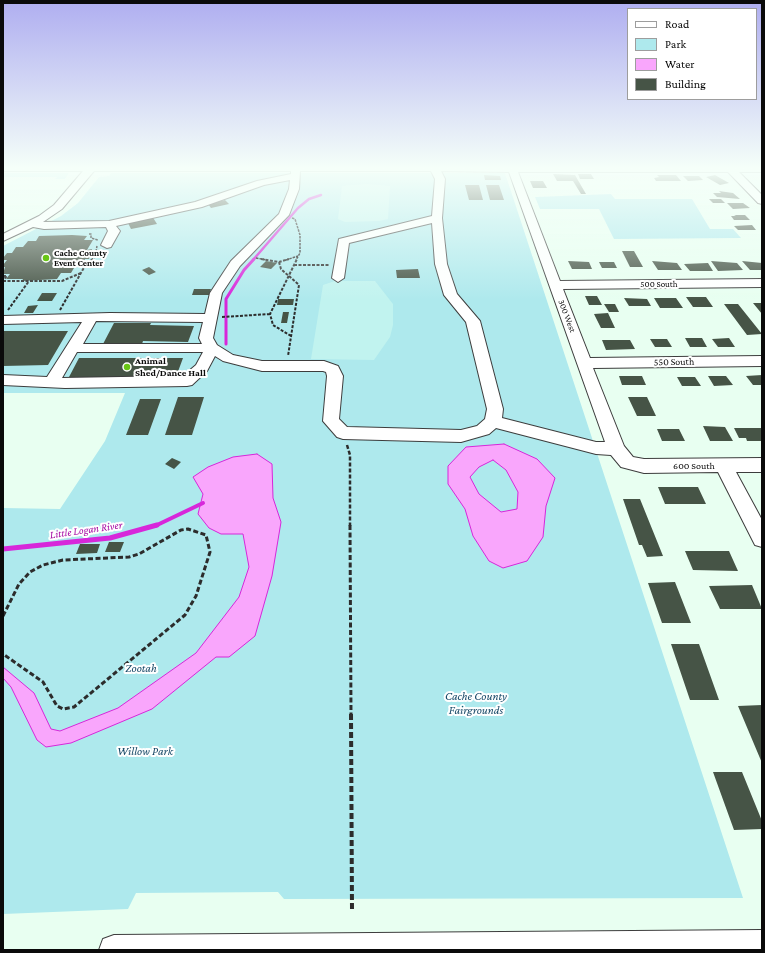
<!DOCTYPE html>
<style>
body{margin:0}
#map{position:relative;width:765px;height:953px;overflow:hidden;background:#e8fff1;font-family:"Crimson Pro",serif}
canvas{display:block}
.frame{position:absolute;inset:0;border:4px solid #0a0a0a;pointer-events:none}
.legend{position:absolute;left:627px;top:8px;width:130px;height:92px;box-sizing:border-box;background:#fff;border:1px solid #9d9d9d;margin:0;padding:5px 7px;list-style:none;font-size:12px;color:#0a0a0a}
.legend li{display:flex;align-items:center;gap:8px;height:20px}
.legend b{width:20px;border:1px solid #9d9d9d}
</style>
<div id="map">
<canvas width="765" height="953"></canvas>
<div class="frame"></div>
<ul class="legend">
<li><b style="height:5px;background:#fff"></b>Road</li>
<li><b style="height:11px;background:#aee9ed"></b>Park</li>
<li><b style="height:11px;background:#f9a6fc"></b>Water</li>
<li><b style="height:11px;background:#465446"></b>Building</li>
</ul>
</div>
<script>
const ctx = document.querySelector('canvas').getContext('2d');
ctx.lineJoin = 'round';
function fill(path, color) {
  ctx.fillStyle = color;
  ctx.fill(path, 'evenodd');
}
function poly(rows) {
  const path = new Path2D();
  for (const r of rows) {
    path.moveTo(r[0], r[1]);
    for (let i = 2; i < r.length; i += 2) path.lineTo(r[i], r[i + 1]);
  }
  return path;
}
function trace(path, color, width, dash) {
  ctx.strokeStyle = color;
  ctx.lineWidth = width;
  ctx.lineCap = dash ? 'butt' : 'round';
  ctx.setLineDash(dash || []);
  ctx.stroke(path);
}
function write(font, color, halo, rows, align = 'center') {
  ctx.font = font + ' "Crimson Pro",serif';
  ctx.lineWidth = 4;
  ctx.setLineDash([]);
  ctx.textBaseline = 'middle';
  ctx.strokeStyle = halo;
  ctx.fillStyle = color;
  for (const [text, x, y, turn = 0] of rows) {
    ctx.save();
    ctx.translate(x, y);
    ctx.rotate((+turn || 0) * Math.PI / 180);
    ctx.textAlign = isNaN(turn) ? turn : align;
    if (halo) ctx.strokeText(text, 0, 0);
    ctx.fillText(text, 0, 0);
    ctx.restore();
  }
}
fill(poly([
 [3,173,69,173,65,179,55,179,57,177,3,177],
 [111,173,505,173,743,898,284,899,278,892,136,893,128,909,3,914,3,508,60,509,105,441,125,393,3,393,3,246,61,216,78,203,99,177,109,176],
 [611,194,615,199,692,199,710,229,733,229,741,238,614,239,599,209,540,209,535,197]
]), '#aee9ed');
fill(poly([
 [367,184,390,186,388,219,379,221,345,222,338,219,342,186],
 [335,281,375,281,393,304,393,325,390,337,374,360,311,359,323,285]
]), '#c1f3ef');
const water = poly([
 [504,444,537,459,555,478,546,506,543,537,527,561,503,568,489,561,473,536,465,509,448,484,448,466,466,447,504,444],
 [493,460,506,470,518,492,517,509,501,512,479,494,470,477,479,467,493,460],
 [257,454,272,464,273,498,281,522,272,576,255,636,229,657,216,657,152,709,71,743,46,747,37,740,11,687,3,678,3,667,34,693,51,729,60,731,118,708,196,653,239,597,249,567,243,534,221,534,209,528,198,514,203,494,193,477,208,467,233,457,257,454]
]);
fill(water, '#f9a6fc');
trace(water, '#d727da', 1);
trace(poly([
 [253,260,298,208,309,199,321,195]
]), '#d727da', 2.5);
trace(poly([
 [226,344,226,299,244,270,254,259]
]), '#d727da', 3);
trace(poly([
 [155,526,203,503]
]), '#d727da', 4);
trace(poly([
 [3,549,110,538,157,525]
]), '#d727da', 5);
fill(poly([
 [553,174,575,175,586,194,581,194,573,181,557,181],
 [578,174,591,174,594,179,580,179],
 [484,175,500,176,501,180,485,180],
 [657,175,676,175,681,181,656,181,654,178,659,177],
 [715,175,729,183,720,185,706,177],
 [683,176,699,176,703,180,688,181],
 [530,181,543,181,547,188,533,188],
 [465,185,479,185,483,200,469,200],
 [486,185,499,185,504,200,490,200],
 [719,191,733,193,740,199,717,197,713,193,721,193],
 [709,199,721,199,725,203,713,203],
 [225,200,229,204,211,208,208,204],
 [727,203,743,203,750,208,733,209],
 [734,215,745,215,750,220,734,220,731,216,736,216],
 [152,216,157,224,131,229,127,221],
 [752,225,756,230,738,230,734,226],
 [72,235,87,236,84,240,93,240,87,250,92,249,89,259,85,259,83,263,77,263,71,273,61,273,57,279,22,281,23,279,6,279,10,274,3,274,5,267,3,267,3,265,7,260,3,260,3,258,7,253,12,253,16,247,23,247,28,241,36,241,39,236],
 [622,251,634,251,643,267,630,267],
 [266,261,277,263,271,269,260,267],
 [568,261,589,262,592,269,572,269],
 [652,261,677,263,682,270,658,270],
 [711,261,737,263,743,270,718,271],
 [742,261,762,263,762,270,750,270],
 [599,262,614,262,617,268,602,268],
 [708,263,713,271,690,271,684,264],
 [149,267,156,272,149,275,142,270],
 [418,269,420,278,397,278,396,270],
 [194,289,211,289,209,295,192,295],
 [42,293,57,293,52,301,37,301],
 [585,296,597,296,602,305,589,305],
 [686,297,706,297,713,307,693,307],
 [624,298,647,299,651,306,629,306],
 [654,298,676,298,683,308,660,308],
 [278,299,294,299,293,305,277,305],
 [753,303,762,303,762,314],
 [604,304,615,304,619,312,609,312],
 [724,304,738,304,762,334,747,335],
 [38,305,33,313,24,313,28,306],
 [283,312,289,312,287,323,281,323],
 [608,313,615,328,601,328,594,314],
 [114,323,151,323,150,325,194,326,188,342,143,341,142,344,103,344],
 [3,331,68,331,48,365,3,366],
 [685,338,702,338,707,347,690,347],
 [729,338,735,347,718,347,712,339],
 [650,339,667,339,672,347,655,347],
 [602,340,630,340,635,349,606,350],
 [79,358,183,358,176,377,69,377],
 [762,375,762,385,753,385,746,376],
 [619,376,642,376,646,385,622,385],
 [708,376,726,376,733,385,714,386],
 [677,377,695,377,701,386,682,386],
 [178,397,204,397,192,435,165,435],
 [628,397,647,397,656,416,637,416],
 [140,399,161,399,148,435,126,435],
 [703,426,725,427,733,441,710,441],
 [734,428,762,428,762,441,747,441,746,438,739,438],
 [657,429,679,429,685,441,662,441],
 [172,458,181,462,174,469,165,464],
 [658,487,698,487,706,504,665,504],
 [623,499,640,499,663,556,647,557,642,545,639,545],
 [109,542,124,542,120,552,105,552],
 [80,544,100,544,97,553,76,554],
 [685,551,729,551,738,571,693,570],
 [675,582,691,623,662,623,648,583],
 [752,585,762,609,720,609,709,586],
 [671,644,699,644,719,700,690,700],
 [762,705,762,763,738,706],
 [713,772,742,772,762,821,762,829,734,830]
]), '#465446');
const minor = poly([
 [3,167,762,167,762,172,739,172,762,195,762,204,758,203,728,172,518,172,560,281,762,279,762,287,563,289,590,358,762,356,762,366,593,368,624,446,633,457,644,459,762,458,762,472,736,472,762,520,762,547,755,545,718,472,644,473,621,467,611,455,596,454,496,428,489,434,461,442,343,439,337,437,323,421,327,376,326,372,323,371,262,371,223,361,215,356,207,371,192,385,187,386,65,388,3,385,3,375,47,377,82,322,3,324,3,316,110,313,205,314,210,293,231,261,279,214,289,189,290,180,264,185,202,207,116,226,120,231,111,247,107,248,101,245,108,231,106,227,44,229,33,227,3,241,3,234,39,216,54,205,83,171,3,171,3,167],
 [94,171,291,171,291,174,257,181,195,202,109,221,43,222,62,209,94,171],
 [300,171,431,171,435,179,432,216,339,239,332,278,338,282,344,278,349,243,432,223,435,264,444,295,466,322,487,409,485,419,477,426,461,430,347,427,339,419,343,376,338,366,324,361,262,361,233,355,217,345,213,338,222,293,240,266,289,215,299,189,300,171],
 [441,171,509,172,605,442,596,442,502,418,503,409,480,321,457,294,447,264,442,218,445,179,441,171],
 [96,321,203,322,199,338,202,344,83,344,96,321],
 [77,352,203,352,196,365,183,376,62,378,77,352],
 [762,930,762,950,99,950,103,939,114,935,762,930]
]);
trace(minor, '#3d3d3d', 2);
trace(poly([
 [292,218,295,219,300,235,300,253,296,260],
 [89,234,91,234,91,238,98,240],
 [256,258,267,260],
 [91,260,95,257,97,246],
 [286,260,298,256]
]), '#2c2c2c', 1.5, [2.5, 1]);
trace(poly([
 [261,259,279,262,289,259],
 [279,262,281,269,299,285,288,356],
 [294,265,329,265],
 [3,276,7,276,3,280],
 [3,281,62,281,81,273],
 [8,310,29,281],
 [60,310,86,264,93,259],
 [222,317,270,314],
 [291,336,273,325,270,314,297,259]
]), '#2c2c2c', 2, [3, 1.5]);
trace(poly([
 [347,445,350,455,350,526]
]), '#2c2c2c', 2.5, [4, 2]);
trace(poly([
 [350,525,351,715],
 [3,616,19,584,30,572,43,565,63,560,129,557,139,554,181,530,188,529,206,535,210,552,196,596,185,615,74,707,63,709,57,706,43,682,3,654]
]), '#2c2c2c', 3, [5, 2.5]);
trace(poly([
 [351,714,352,910]
]), '#2c2c2c', 4, [6, 3]);
fill(minor, '#fff');
const sky = ctx.createLinearGradient(0, 0, 0, 300);
sky.addColorStop(0, '#afaef0');
sky.addColorStop(0.56, '#f5fff9');
sky.addColorStop(1, '#f5fff900');
ctx.fillStyle = sky;
ctx.fillRect(0, 0, 765, 300);
for (const [x, y, r, color] of [
 [46,258,4,"#68c616"],
 [127,367,4,"#68c616"]
]) {
  const dot = new Path2D();
  dot.arc(x, y, r, 0, 2 * Math.PI);
  ctx.fillStyle = color;
  ctx.fill(dot);
  trace(dot, '#fff', 1.5);
}
write('bold 9px', '#0a0a0a', '#fff', [
 ["Cache County",54,253],
 ["Event Center",54,263]
], 'left');
write('9px', '#0a0a0a', '#fff', [
 ["500 South",659,284],
 ["300 West",567,316,69]
]);
write('bold 10px', '#0a0a0a', '#fff', [
 ["Animal",135,361],
 ["Shed/Dance Hall",135,373]
], 'left');
write('10px', '#0a0a0a', '#fff', [
 ["550 South",674,362,-1],
 ["600 South",694,466]
]);
write('italic 11px', '#a609a3', '#fff', [
 ["Little Logan River",86,530,-8]
]);
write('italic 12px', '#164867', '#fff', [
 ["Zootah",141,668],
 ["Cache County",476,696],
 ["Fairgrounds",476,710],
 ["Willow Park",145,751]
]);
</script>
